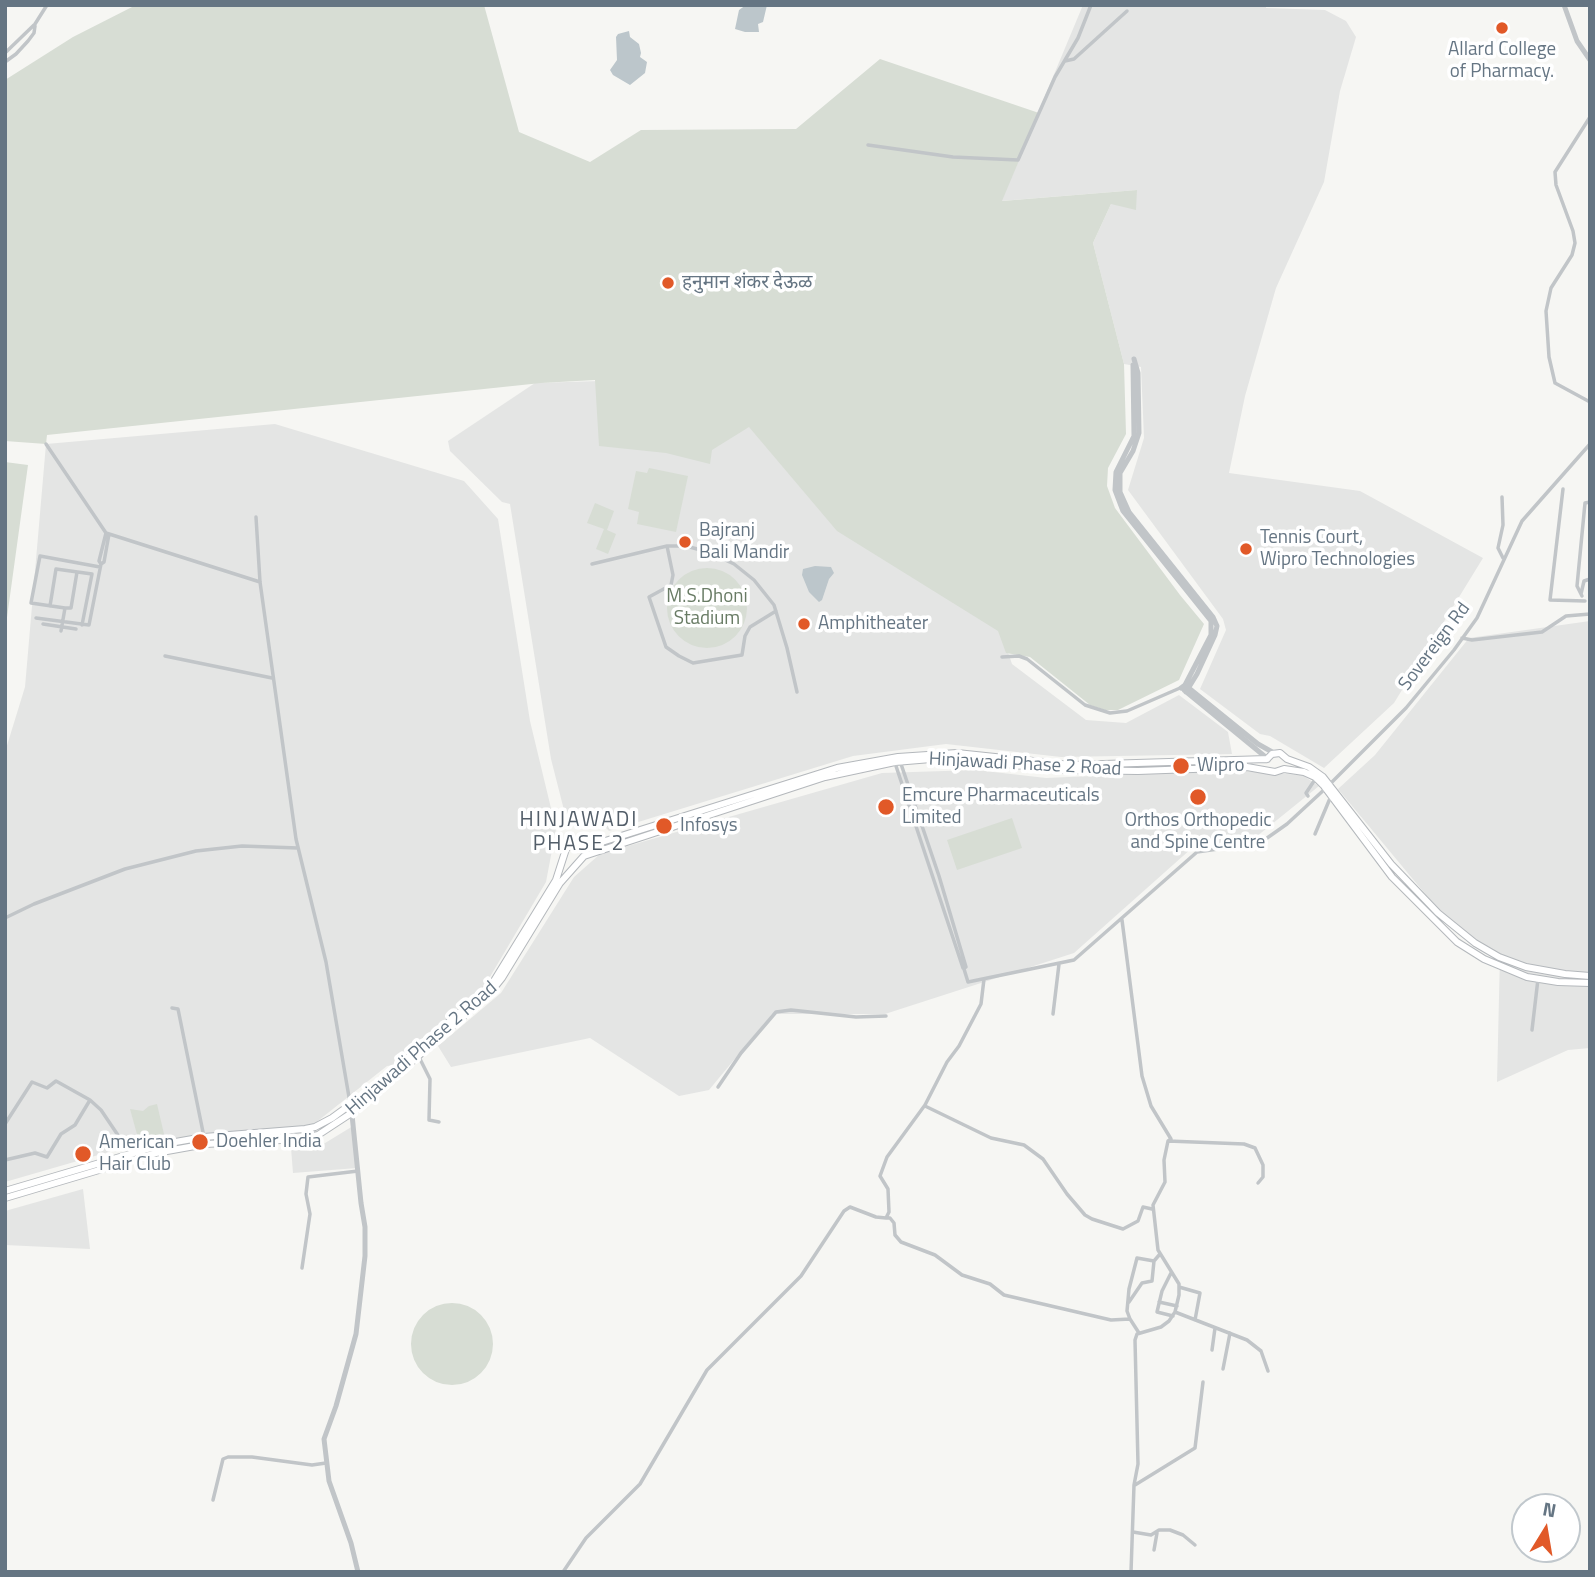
<!DOCTYPE html>
<meta charset="utf-8">
<style>
body{margin:0}
#map{position:relative;width:1595px;height:1577px;overflow:hidden;background:#f6f6f3;font-family:"Titillium Web",sans-serif}
canvas{display:block}
.frame{position:absolute;inset:0;border:7px solid #657583;pointer-events:none}
.north{position:absolute;left:1511px;top:1493px;width:70px;height:70px;box-sizing:border-box;background:#fff;border:2px solid #c1c8cd;border-radius:50%;rotate:11deg;font-size:19px;font-weight:700;line-height:28px;text-align:center;color:#657583}
.north::after{content:'';display:block;margin:auto;width:24px;height:32px;background:#e15928;clip-path:polygon(50% 0,100% 100%,50% 72%,0 100%)}
</style>
<div id="map">
<canvas width="1595" height="1577"></canvas>
<div class="frame"></div>
<div class="north">N</div>
</div>
<script>
const ctx = document.querySelector('canvas').getContext('2d');
ctx.lineJoin = 'round';
function fill(path, color) {
  ctx.fillStyle = color;
  ctx.fill(path, 'evenodd');
}
function poly(rows) {
  const path = new Path2D();
  for (const r of rows) {
    if (r.length === 3) {
      path.moveTo(r[0] + r[2], r[1]);
      path.arc(r[0], r[1], r[2], 0, 2 * Math.PI);
      continue;
    }
    path.moveTo(r[0], r[1]);
    for (let i = 2; i < r.length; i += 2) path.lineTo(r[i], r[i + 1]);
  }
  return path;
}
function trace(path, color, width, dash) {
  ctx.strokeStyle = color;
  ctx.lineWidth = width;
  ctx.lineCap = dash ? 'butt' : 'round';
  ctx.setLineDash(dash || []);
  ctx.stroke(path);
}
function write(font, color, halo, rows, align = 'center') {
  ctx.font = font + ' "Titillium Web","Noto Sans Devanagari",sans-serif';
  ctx.lineWidth = 7;
  ctx.setLineDash([]);
  ctx.textBaseline = 'middle';
  ctx.strokeStyle = halo;
  ctx.fillStyle = color;
  for (const [text, x, y, turn = 0] of rows) {
    ctx.save();
    ctx.translate(x, y);
    ctx.rotate((+turn || 0) * Math.PI / 180);
    ctx.textAlign = isNaN(turn) ? turn : align;
    if (halo) ctx.strokeText(text, 0, 0);
    ctx.fillText(text, 0, 0);
    ctx.restore();
  }
}
fill(poly([
 [1083,5,1266,5,1266,8,1325,10,1346,21,1356,37,1340,91,1324,182,1276,288,1245,396,1229,473,1360,491,1483,558,1394,703,1324,768,1270,736,1260,734,1200,689,1226,630,1223,619,1128,490,1144,438,1141,367,1124,364,1093,243,1111,204,1137,190,1001,201],
 [632,380,700,386,1000,629,1012,664,1086,720,1126,723,1179,695,1228,732,1232,754,1061,757,946,744,853,756,609,831,595,816,583,813,565,814,551,759,510,504,502,502,450,451,448,441,535,383],
 [275,424,464,481,498,519,530,721,556,829,546,882,481,992,394,1061,394,1065,387,1066,309,1128,150,1140,5,1182,5,752,25,687,46,444],
 [1590,621,1590,1048,1568,1050,1497,1082,1500,955,1478,945,1441,913,1338,789,1375,755,1469,638],
 [976,770,1046,778,1230,770,1302,775,1319,786,1251,841,1192,848,1074,953,885,1014,772,1014,709,1090,679,1096,590,1038,451,1067,438,1046,501,993,574,877,600,854,882,773],
 [353,1126,357,1168,293,1173,291,1148,312,1151],
 [83,1189,90,1249,5,1245,5,1211]
]), '#e4e5e4');
fill(poly([
 [136,5,484,5,519,132,590,162,641,130,796,129,880,59,1039,113,1002,201,1137,190,1136,210,1111,204,1093,243,1124,364,1126,434,1108,468,1107,486,1115,508,1180,595,1204,624,1179,680,1118,710,1105,710,1090,705,1030,657,1006,653,998,631,837,531,749,427,712,450,710,464,666,453,599,446,595,380,541,383,47,435,46,444,5,441,5,80,73,37],
 [5,462,28,465,5,632],
 [649,468,688,476,676,532,637,524,639,512,628,509,636,471,647,473],
 [595,503,614,511,607,530,616,534,608,554,596,549,604,529,587,523],
 [707,608,40],
 [1012,818,1022,848,957,870,947,840],
 [157,1104,164,1134,138,1138,130,1109,143,1111,149,1106],
 [452,1344,41]
]), '#d7ddd4');
fill(poly([
 [746,5,767,5,763,22,758,24,759,32,745,32,735,29,739,10],
 [629,31,630,37,639,44,641,53,640,57,647,62,645,73,630,85,613,75,610,70,617,60,616,37,618,34],
 [815,566,831,567,834,573,829,579,822,600,819,602,809,592,802,575,803,569]
]), '#bcc6cb');
const primary = poly([
 [1267,759,1272,754,1280,753,1287,759,1309,767,1323,777,1391,864,1438,913,1475,943,1499,957,1526,967,1565,974,1590,976],
 [5,1191,164,1144,204,1137,305,1129,315,1127,332,1118,380,1083,492,984,556,880,566,849,572,844,581,847,602,842,837,768,898,757,957,753,1071,765,1267,759],
 [5,1198,156,1153,206,1144,300,1139,318,1135,353,1112,383,1087,490,993,502,978,560,883,584,856,825,777,895,762,943,758,1066,770,1138,771,1247,767,1275,772,1284,769,1304,772,1315,777,1324,786,1392,877,1457,942,1484,959,1527,977,1558,982,1590,983]
]);
trace(primary, '#b4b8bc', 8);
trace(poly([
 [5,53,35,24,47,5],
 [1065,61,1074,59,1127,11],
 [5,62,16,54,28,41,34,33,35,26],
 [1590,117,1555,172,1556,185,1573,231,1575,243,1572,255,1551,288,1546,311,1549,357,1555,383,1590,402],
 [868,145,953,157,1018,160,1055,77,1078,38,1091,5],
 [46,444,106,533,260,582],
 [1563,489,1550,600,1585,601],
 [1502,497,1503,525,1498,548,1503,558],
 [256,517,260,582,296,839,326,962,350,1103],
 [106,533,99,561,101,564,104,562,109,534],
 [667,546,673,575,671,585,649,597,666,647,679,656,693,663,742,655,745,636,750,627,776,611],
 [592,564,667,546,686,546,708,552,734,564,754,580,774,605,787,648,797,692],
 [1581,594,1584,581,1590,579],
 [1582,596,1577,586,1585,503,1590,502],
 [50,606,56,569,92,574,82,625],
 [65,608,71,608,77,572],
 [36,618,89,625,101,564],
 [43,624,76,629],
 [61,631,65,608,31,603,40,556,100,567],
 [1462,638,1472,640,1542,632,1566,616,1590,614],
 [165,656,272,678],
 [1002,657,1019,656,1027,659,1085,705,1110,713,1127,711,1180,688],
 [895,763,963,968,966,967,939,876,900,761],
 [1330,784,1406,708,1454,650,1477,618,1522,521,1590,444],
 [1308,796,1306,793,1316,778],
 [1315,834,1331,796],
 [5,918,34,904,125,869,196,851,242,846,298,848],
 [1122,920,1142,1076,1151,1106,1171,1139,1168,1141,1164,1160,1165,1182,1153,1205,1158,1250,1179,1284,1179,1295,1175,1312,1169,1321,1161,1327,1137,1334,1135,1340,1138,1464,1134,1485,1131,1572],
 [964,969,968,982,1074,960,1197,852,1260,843,1287,824,1326,788],
 [172,1008,178,1009,204,1137],
 [1053,1014,1059,964],
 [1532,1030,1538,979],
 [419,1057,430,1079,429,1120,439,1122],
 [718,1087,741,1053,776,1012,791,1010,856,1017,886,1016],
 [925,1106,991,1138,1024,1145,1043,1159,1067,1194,1085,1215,1092,1219,1123,1229,1138,1221,1143,1207,1152,1209],
 [5,1124,32,1082,47,1088,56,1081,90,1100,101,1110,130,1153],
 [1168,1141,1244,1144,1255,1148,1263,1165,1263,1177,1258,1183],
 [5,1160,35,1153,47,1157,61,1134,75,1125,90,1100],
 [886,1218,890,1218,894,1223,895,1235,901,1242,935,1255,962,1275,990,1284,1004,1295,1111,1320,1130,1319,1139,1333],
 [302,1268,310,1214,306,1194,308,1177,358,1171],
 [1171,1273,1162,1291,1157,1312,1173,1316],
 [1179,1287,1200,1293,1195,1320],
 [1129,1302,1142,1283,1152,1281,1154,1261],
 [1159,1302,1177,1306],
 [1175,1312,1247,1340,1261,1351,1268,1371],
 [1130,1319,1127,1311,1129,1289,1137,1258,1154,1261,1160,1254],
 [1212,1350,1215,1328],
 [1223,1369,1230,1333],
 [1135,1485,1195,1448,1203,1382],
 [213,1500,223,1459,228,1457,252,1457,312,1465,326,1463],
 [1133,1532,1151,1535,1159,1530,1170,1530,1183,1535,1195,1545],
 [1154,1550,1157,1533],
 [563,1572,586,1538,640,1484,707,1370,801,1276,844,1211,850,1207,876,1217,886,1218,889,1212,888,1189,880,1176,887,1157,925,1105,947,1062,959,1046,981,1004,984,979]
]), '#c1c5c8', 3.5);
trace(poly([
 [1564,5,1577,41,1590,60],
 [1134,359,1138,373,1139,433,1133,451,1120,473,1120,492,1129,512,1213,617,1217,626,1215,635,1197,674,1186,692],
 [1133,365,1134,436,1116,472,1115,490,1123,511,1211,621,1211,635,1185,685],
 [1181,688,1185,685,1258,744,1274,753],
 [1184,690,1268,759],
 [351,1105,361,1203,365,1227,365,1256,356,1334,336,1406,324,1439,329,1481,351,1543,358,1572]
]), '#c1c5c8', 5);
trace(primary, '#fff', 6);
for (const [x, y, r, color] of [
 [1502,28,7,"#e15928"],
 [668,283,7,"#e15928"],
 [685,542,7,"#e15928"],
 [1246,549,7,"#e15928"],
 [804,624,7,"#e15928"],
 [1181,766,9,"#e15928"],
 [1198,797,9,"#e15928"],
 [886,807,9,"#e15928"],
 [664,826,9,"#e15928"],
 [200,1142,9,"#e15928"],
 [83,1154,9,"#e15928"]
]) {
  const dot = new Path2D();
  dot.arc(x, y, r, 0, 2 * Math.PI);
  ctx.fillStyle = color;
  ctx.fill(dot);
  trace(dot, '#fff', 2.5);
}
write('19px', '#657583', '#fff', [
 ["Allard College",1502,50,"center"],
 ["of Pharmacy.",1502,72,"center"],
 ["हनुमान शंकर देऊळ",682,283],
 ["Bajranj",699,531],
 ["Bali Mandir",699,553],
 ["Tennis Court,",1260,538],
 ["Wipro Technologies",1260,560],
 ["Amphitheater",818,624],
 ["Wipro",1197,766],
 ["Emcure Pharmaceuticals",902,796],
 ["Limited",902,818],
 ["Orthos Orthopedic",1198,821,"center"],
 ["and Spine Centre",1198,843,"center"],
 ["Infosys",680,826],
 ["Doehler India",216,1142],
 ["American",99,1143],
 ["Hair Club",99,1165]
], 'left');
write('19px', '#687b64', '#fff', [
 ["M.S.Dhoni",707,597],
 ["Stadium",707,619]
]);
write('19px', '#657583', '#fff', [
 ["Sovereign Rd",1435,647,-53],
 ["Hinjawadi Phase 2 Road",1025,765,3],
 ["Hinjawadi Phase 2 Road",422,1049,-41]
]);
ctx.letterSpacing = '2px';
write('21px', '#535e69', '#fff', [
 ["HINJAWADI",579,821],
 ["PHASE 2",579,845]
]);
ctx.letterSpacing = '0px';
</script>
